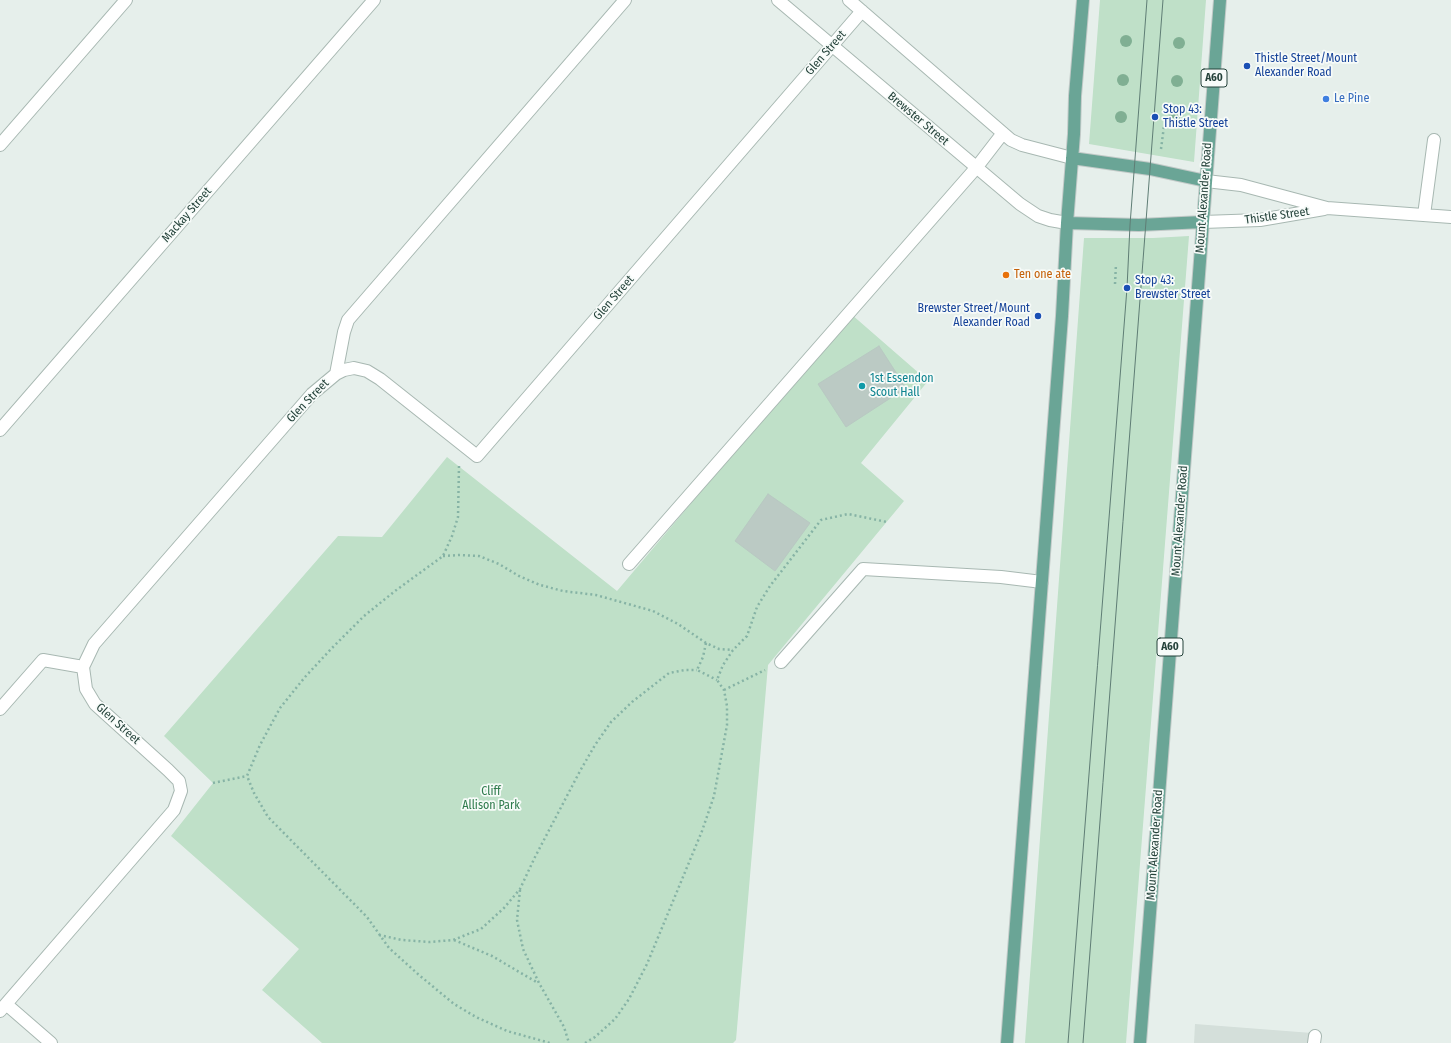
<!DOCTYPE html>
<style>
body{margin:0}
canvas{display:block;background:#e6efeb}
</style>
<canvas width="1451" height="1043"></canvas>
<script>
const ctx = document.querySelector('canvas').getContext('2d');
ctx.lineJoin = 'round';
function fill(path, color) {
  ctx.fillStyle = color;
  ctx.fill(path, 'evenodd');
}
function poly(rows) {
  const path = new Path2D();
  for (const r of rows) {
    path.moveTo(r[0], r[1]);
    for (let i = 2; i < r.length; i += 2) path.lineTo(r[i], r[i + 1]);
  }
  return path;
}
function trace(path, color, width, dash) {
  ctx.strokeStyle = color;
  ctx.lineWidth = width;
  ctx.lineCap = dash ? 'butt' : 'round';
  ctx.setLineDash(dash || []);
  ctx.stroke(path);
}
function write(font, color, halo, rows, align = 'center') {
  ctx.font = font + ' "Fira Sans Condensed",sans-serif';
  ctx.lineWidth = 3.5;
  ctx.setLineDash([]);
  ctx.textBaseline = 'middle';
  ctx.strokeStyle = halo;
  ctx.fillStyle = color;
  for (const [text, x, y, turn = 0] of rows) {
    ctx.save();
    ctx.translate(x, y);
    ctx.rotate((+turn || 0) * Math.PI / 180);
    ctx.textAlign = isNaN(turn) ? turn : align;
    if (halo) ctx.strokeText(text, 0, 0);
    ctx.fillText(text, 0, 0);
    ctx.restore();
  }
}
fill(poly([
 [1195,1024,1312,1033,1311,1043,1194,1043]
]), '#d4dfda');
fill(poly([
 [1100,0,1206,0,1194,162,1089,144],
 [1189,236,1126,1043,1025,1043,1084,238,1153,238],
 [851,314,928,381,861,463,904,501,768,665,736,1040,733,1043,322,1043,262,990,299,949,171,836,213,783,164,736,338,536,382,537,447,457,617,591]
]), '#bfe0c8');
const building = poly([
 [879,346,906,388,846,427,818,384,879,346],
 [768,494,810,523,775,571,735,541,768,494]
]);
fill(building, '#bbcac4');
trace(building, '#b8c9c2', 1);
const minor = poly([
 [778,0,1020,204,1038,216,1050,220,1067,223],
 [849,0,1011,140,1022,145,1072,158],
 [0,145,126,0],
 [1206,181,1241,185,1327,208,1451,217],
 [1424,215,1434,140],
 [1203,222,1260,220,1324,209],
 [336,374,344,332,348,320,625,0],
 [0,430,374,0],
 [629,564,976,168,1003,133],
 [781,662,863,569,1001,577,1042,582],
 [0,709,43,660,83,667],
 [6,1004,51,1043],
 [0,1011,174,810,181,791,179,781,168,770,95,704,86,689,83,667,94,644,312,394,336,374,344,370,354,368,367,371,380,379,477,456,862,11],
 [1314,1043,1315,1036]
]);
const major = poly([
 [1072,158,1150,169,1206,181],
 [1067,223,1139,225,1203,222],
 [1007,1043,1062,316,1067,223,1074,134,1075,96,1083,0],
 [1140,1043,1220,0]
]);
trace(minor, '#a8b8b2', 14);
trace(major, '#c2cac8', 14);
trace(poly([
 [1161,149,1164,126],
 [1115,284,1116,264],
 [459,466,458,517,452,536,443,556,395,591,364,616,332,648,305,677,280,708,260,745,247,776,254,793,268,817,367,917,389,948,419,975,454,1004,476,1017,507,1031,550,1043],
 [443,556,460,555,479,556,499,564,519,576,540,585,563,591,596,595,653,611,678,624,706,643,719,649,733,650],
 [706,643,703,657,697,670,717,680],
 [724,690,765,670],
 [213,783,247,776],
 [520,890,517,920,523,949,539,983,564,1027,569,1043],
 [379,935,402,940,429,942,453,940,481,929,504,908,520,889,535,857,580,771,595,745,611,722,632,702,669,673,685,670,697,670],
 [454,940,492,956,538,983],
 [585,1043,595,1037,615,1019,629,999,647,964,702,831,714,796,727,725,727,706,724,690,717,680,723,665,733,650,747,636,757,607,770,586,821,520,848,514,887,522]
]), '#86b3a5', 2.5, [2, 3]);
trace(minor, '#fff', 12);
trace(major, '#6aa596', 12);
trace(poly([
 [1068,1043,1127,288,1130,225,1147,0],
 [1083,1043,1163,0]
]), '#5f7d75', 1);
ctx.fillStyle = '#80af93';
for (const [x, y] of [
 [1126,41],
 [1179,43],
 [1123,80],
 [1177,81],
 [1121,117],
 [1174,119]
]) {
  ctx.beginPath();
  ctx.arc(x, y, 6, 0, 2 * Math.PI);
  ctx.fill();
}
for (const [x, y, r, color] of [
 [1247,66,4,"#1a4fb4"],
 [1326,99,4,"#3f7fe0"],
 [1155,117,4,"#1a4fb4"],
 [1006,275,4,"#e8710a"],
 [1127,288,4,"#1a4fb4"],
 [1038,316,4,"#1a4fb4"],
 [862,386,4,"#0f9aa8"]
]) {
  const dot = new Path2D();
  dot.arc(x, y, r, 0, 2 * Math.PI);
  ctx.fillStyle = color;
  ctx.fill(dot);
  trace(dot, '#f7fbf9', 1.5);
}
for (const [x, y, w] of [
 [1214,78,26],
 [1170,647,26]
]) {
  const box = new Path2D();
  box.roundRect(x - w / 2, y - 9, w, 18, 3);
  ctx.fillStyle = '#f7fbf9';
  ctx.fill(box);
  trace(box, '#24423a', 1);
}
write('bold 11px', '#24423a', null, [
 ["A60",1214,78],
 ["A60",1170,647]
]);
write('12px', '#24423a', '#f7fbf9', [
 ["Glen Street",826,53,-49],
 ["Brewster Street",918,119,40],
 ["Mount Alexander Road",1204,198,-86],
 ["Mackay Street",187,215,-49],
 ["Thistle Street",1277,216,-8],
 ["Glen Street",614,298,-49],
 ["Glen Street",308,401,-46],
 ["Mount Alexander Road",1180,521,-86],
 ["Glen Street",118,724,42],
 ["Mount Alexander Road",1155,845,-86]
]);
write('12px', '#164399', '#f7fbf9', [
 ["Thistle Street/Mount",1255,59],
 ["Alexander Road",1255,73],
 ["Stop 43:",1163,110],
 ["Thistle Street",1163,124],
 ["Stop 43:",1135,281],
 ["Brewster Street",1135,295],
 ["Brewster Street/Mount",1030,309,"right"],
 ["Alexander Road",1030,323,"right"]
], 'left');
write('12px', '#366cbe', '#f7fbf9', [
 ["Le Pine",1334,99]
], 'left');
write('12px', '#c56008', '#f7fbf9', [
 ["Ten one ate",1014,275]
], 'left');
write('12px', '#0d838f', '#f7fbf9', [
 ["1st Essendon",870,379],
 ["Scout Hall",870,393]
], 'left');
write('12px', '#2d7a4b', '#f7fbf9', [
 ["Cliff",491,792],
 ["Allison Park",491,806]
]);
</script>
